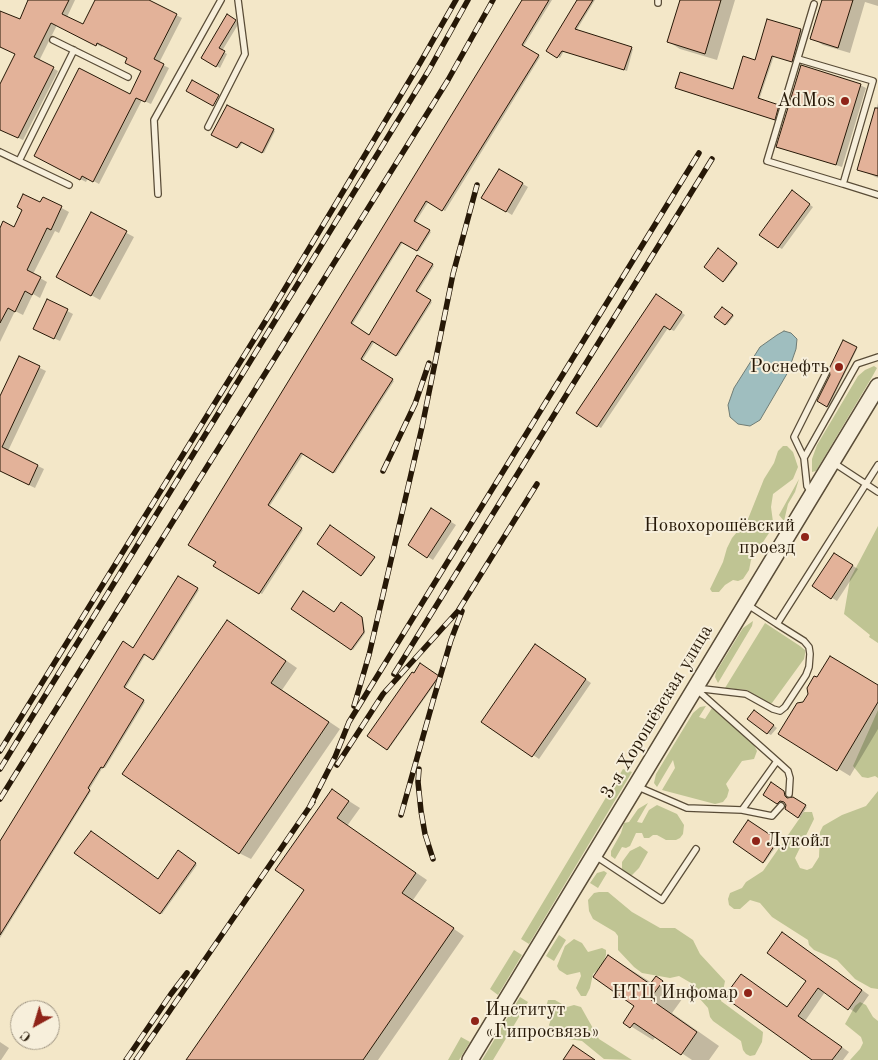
<!DOCTYPE html>
<meta charset="utf-8">
<style>
body{margin:0}
#map{position:relative;width:878px;height:1060px;overflow:hidden;background:#f3e7c8;font-family:"Old Standard TT",serif}
canvas{display:block}
.north{position:absolute;left:10px;top:1000px;width:50px;height:50px;box-sizing:border-box;background:#f7efdb;border:1px solid #a39986;border-radius:50%;rotate:219deg;font-size:14px;font-weight:700;line-height:20px;text-align:center;color:#261807}
.north::after{content:'';display:block;margin:auto;width:18px;height:22px;background:#8f2418;clip-path:polygon(50% 0,100% 100%,50% 72%,0 100%)}
</style>
<div id="map">
<canvas width="878" height="1060"></canvas>
<div class="north">С</div>
</div>
<script>
const ctx = document.querySelector('canvas').getContext('2d');
ctx.lineJoin = 'round';
function fill(path, color) {
  ctx.fillStyle = color;
  ctx.fill(path, 'evenodd');
}
function poly(rows) {
  const path = new Path2D();
  for (const r of rows) {
    path.moveTo(r[0], r[1]);
    for (let i = 2; i < r.length; i += 2) path.lineTo(r[i], r[i + 1]);
  }
  return path;
}
function trace(path, color, width, dash) {
  ctx.strokeStyle = color;
  ctx.lineWidth = width;
  ctx.lineCap = dash ? 'butt' : 'round';
  ctx.setLineDash(dash || []);
  ctx.stroke(path);
}
function write(font, color, halo, rows, align = 'center') {
  ctx.font = font + ' "Old Standard TT",serif';
  ctx.lineWidth = 4;
  ctx.setLineDash([]);
  ctx.textBaseline = 'middle';
  ctx.strokeStyle = halo;
  ctx.fillStyle = color;
  for (const [text, x, y, turn = 0] of rows) {
    ctx.save();
    ctx.translate(x, y);
    ctx.rotate((+turn || 0) * Math.PI / 180);
    ctx.textAlign = isNaN(turn) ? turn : align;
    if (halo) ctx.strokeText(text, 0, 0);
    ctx.fillText(text, 0, 0);
    ctx.restore();
  }
}
fill(poly([
 [874,366,877,368,872,377,816,471,812,472,812,459,817,445,858,376,865,370],
 [783,446,787,446,793,452,798,467,793,479,773,494,771,507,773,522,769,533,751,560,749,570,743,579,738,581,733,580,725,585,719,592,712,592,710,589,723,562,727,548,732,538,748,519,764,479,774,463,778,451],
 [799,479,795,492,788,504,784,521,779,515],
 [878,526,878,643,869,637,870,635,844,614,850,579],
 [753,621,752,626,718,683,715,677,716,672,743,628],
 [765,623,800,646,805,650,805,654,804,659,772,703,768,703,747,690,725,688],
 [706,706,699,717,705,719,712,708,754,745,757,751,754,759,742,761,726,784,729,790,727,797,723,802,715,804,662,790,675,768,673,760,657,787,654,783,656,774,693,713,700,707],
 [878,710,878,778,875,776,868,778,862,777,853,766],
 [623,769,632,772,529,944,521,939],
 [878,791,878,989,871,988,855,979,837,960,814,950,809,945,808,940,772,917,760,903,750,900,740,909,734,909,729,905,728,899,730,893,742,888,746,882,763,871,804,812,812,812,814,819,795,858,800,868,807,870,812,868,819,857,820,832,823,826,842,815,866,806],
 [648,803,637,822,642,823,649,810,657,805,677,814,684,825,683,834,680,838,676,840,666,840,657,835,653,835,649,838,644,838,642,833,636,833,630,846,626,848,622,847,615,859,611,856,611,851,621,833,624,823,629,822,638,809],
 [640,846,648,852,639,868,632,875,627,875,622,869,622,862,630,851],
 [604,871,607,873,598,888,590,883,597,873],
 [599,892,608,892,632,912,660,928,675,928,693,940,700,954,725,981,721,1001,763,1032,762,1042,755,1055,750,1056,746,1054,743,1050,741,1041,713,1021,710,1017,708,1008,700,999,691,983,679,976,670,978,642,973,634,967,618,950,618,936,615,932,593,919,589,911,588,900,594,893],
 [559,935,566,940,554,961,546,956],
 [574,939,582,943,588,952,602,948,606,950,606,955,602,966,593,974,590,988,586,996,581,996,576,988,581,976,580,972,567,975,559,970,557,966,565,946],
 [514,950,522,955,498,995,490,989],
 [520,997,528,1002,493,1060,482,1060],
 [548,1000,555,1000,567,1007,574,1005,581,1007,599,1039,632,1060,604,1059,582,1041,562,1038,552,1031,549,1025,551,1019,546,1007],
 [860,1002,866,1005,873,1017,878,1021,878,1060,850,1060,860,1049,863,1043,861,1037,845,1024,855,1006],
 [461,1037,470,1042,459,1060,448,1060]
]), '#bfc493');
const water = poly([
 [784,331,791,333,797,339,796,349,788,372,760,420,750,426,738,424,730,417,728,405,734,388,760,347,777,335,784,331]
]);
fill(water, '#9fbebf');
trace(water, '#6f7c75', 1);
fill(poly([
 [29,0,75,0,67,17,83,26,97,0,146,0,182,18,159,63,169,68,151,104,142,100,99,184,88,178,86,182,36,156,130,96,143,71,129,58,103,45,102,47,57,25,39,61,58,71,23,140,0,129,0,87,16,54,0,47,0,12,21,21],
 [524,0,552,0,523,47,540,57,445,211,429,201,415,223,431,232,419,251,403,242,352,325,369,336,418,256,434,266,417,293,432,302,398,356,375,341,362,361,394,381,335,473,304,453,269,507,303,530,262,594,215,566],
 [578,0,595,0,576,31,633,49,627,71,564,51,560,58,547,50],
 [681,0,735,0,717,60,680,49,669,42],
 [823,0,878,0,878,6,865,2,850,53,823,45,812,38],
 [228,16,239,23,222,51,227,54,220,68,203,58],
 [768,20,803,31,794,62,774,56,759,100,780,107,776,120,678,88,734,90,756,62],
 [860,85,866,88,842,167,784,149,778,146],
 [878,103,878,178,858,169],
 [227,107,275,131,264,153,243,142,239,148,213,135],
 [499,170,528,187,512,215,483,197],
 [795,194,813,207,782,249,778,247],
 [43,198,69,212,59,233,55,231,33,274,47,282,40,298,33,294,23,315,15,311,0,342,0,227,15,229,41,204],
 [91,214,134,237,100,300,57,276],
 [718,250,738,264,725,281,706,267],
 [656,295,685,315,674,331,668,328,601,428,577,413],
 [48,301,73,314,60,341,40,332],
 [723,308,734,316,727,325,716,317],
 [844,342,857,349,829,406,819,401,831,375],
 [19,358,46,371,8,451,44,469,35,488,0,471,0,397],
 [437,513,456,525,433,560,409,545],
 [331,526,375,558,363,575,319,543],
 [834,554,858,569,837,601,814,586],
 [178,578,199,590,155,660,146,654,125,689,145,702,105,768,103,767,89,790,91,791,0,938,0,843,134,649],
 [341,604,363,619,365,633,353,650,293,608,335,614],
 [239,628,297,668,282,690,340,729,251,859,239,853],
 [541,649,591,683,539,759,483,721],
 [421,665,439,678,388,750,368,736],
 [878,686,878,729,850,776,780,733],
 [758,714,777,728,771,735,767,733],
 [771,784,785,793,787,799,793,798,807,807,800,818,786,809,787,805,785,802,782,801,779,804,764,794],
 [333,791,360,808,347,826,427,880,413,900,464,936,378,1060,188,1060,305,889],
 [749,821,779,842,765,862,735,842],
 [178,852,197,865,162,914,76,853,158,880],
 [790,938,869,995,856,1013,825,992,805,1021,849,1052,843,1060,814,1060,741,975,788,1008,807,981],
 [609,956,652,983,656,977,685,995,672,1013,719,1046,709,1060,692,1060,656,1036,653,1040,624,1022,636,1006],
 [0,1042,9,1048,1,1060,0,1060]
]), '#0003');
const building = poly([
 [28,0,69,0,62,14,83,24,95,0,149,0,177,14,154,59,164,64,145,102,136,98,93,182,82,176,80,180,34,156,79,68,130,94,141,71,125,63,127,58,97,43,96,46,51,23,34,57,54,67,18,138,0,130,0,84,15,54,0,47,0,11,20,19,28,0],
 [522,0,549,0,522,45,539,55,442,211,426,201,414,221,430,230,417,251,401,242,351,323,369,335,417,255,433,264,416,291,431,300,396,356,372,341,361,359,393,379,333,473,301,453,268,505,302,528,259,594,213,566,216,562,188,545,522,0],
 [577,0,593,0,575,29,632,47,624,70,562,51,557,58,546,51,577,0],
 [680,0,721,0,705,54,667,42,680,0],
 [822,0,853,0,838,48,810,39,822,0],
 [227,14,236,20,219,48,225,51,216,67,201,58,227,14],
 [767,19,801,29,792,62,772,56,758,98,779,105,775,120,675,88,680,72,733,89,743,56,755,60,767,19],
 [801,65,861,84,836,165,776,147,801,65],
 [192,80,219,95,213,106,186,91,192,80],
 [227,105,274,129,262,153,241,142,237,148,211,135,227,105],
 [875,108,878,108,878,176,857,170,875,108],
 [499,169,523,183,506,212,481,198,499,169],
 [792,190,810,204,778,248,759,235,792,190],
 [23,194,40,202,43,197,62,206,51,230,47,228,27,270,41,277,32,295,25,291,15,312,8,308,0,323,0,228,3,221,14,227,22,210,17,207,23,194],
 [91,212,127,231,91,296,56,277,91,212],
 [718,248,737,263,723,282,704,267,718,248],
 [656,294,682,312,670,330,664,326,597,427,576,413,656,294],
 [47,299,68,309,54,339,33,329,47,299],
 [722,307,733,315,725,325,714,317,722,307],
 [843,340,857,347,827,407,817,401,830,375,829,369,843,340],
 [19,356,40,366,2,447,38,465,29,485,0,471,0,396,19,356],
 [431,508,451,521,427,558,408,545,431,508],
 [330,525,375,557,361,576,317,544,330,525],
 [834,553,853,565,831,599,812,586,834,553],
 [178,576,198,588,153,660,144,654,124,687,144,700,103,768,101,767,88,788,90,790,0,935,0,841,123,641,133,648,178,576],
 [303,591,334,612,341,602,362,617,364,632,351,650,291,609,303,591],
 [227,620,286,661,271,683,329,722,239,854,122,774,227,620],
 [535,644,586,679,532,757,481,722,535,644],
 [830,656,878,685,878,702,837,771,778,734,797,703,803,702,808,694,807,688,814,676,817,677,830,656],
 [420,663,439,676,387,750,367,736,412,672,414,673,420,663],
 [754,710,774,725,767,734,747,719,754,710],
 [771,782,784,791,785,796,787,798,793,797,806,805,798,818,785,809,786,805,784,802,780,801,777,804,763,795,771,782],
 [332,789,349,801,337,818,416,873,402,893,454,928,363,1060,186,1060,304,890,275,870,332,789],
 [748,820,778,840,763,863,733,842,748,820],
 [91,831,158,879,178,850,196,863,160,914,74,853,91,831],
 [782,932,862,990,848,1010,818,988,798,1016,842,1047,832,1060,812,1060,724,997,741,974,787,1007,806,981,767,953,782,932],
 [608,955,650,984,656,976,663,981,650,999,697,1032,681,1055,634,1023,630,1028,623,1023,634,1006,593,977,608,955],
 [573,1045,595,1060,563,1060,573,1045]
]);
fill(building, '#e3b299');
trace(building, '#261807', 1);
const service = poly([
 [658,3,658,0],
 [814,4,767,161,843,184],
 [53,40,128,77],
 [798,59,873,81,843,184,878,195],
 [208,127,245,54,238,0],
 [0,152,69,185],
 [19,161,74,50],
 [158,194,154,120,221,0],
 [804,458,794,437,826,373],
 [834,463,878,492],
 [811,492,807,486,804,458,857,364,878,357],
 [748,605,777,624,878,465],
 [777,761,788,771,790,778,789,794],
 [636,786,687,808,742,810,777,761,695,688,746,694,773,709,780,711,785,707,806,675,809,667,810,654,809,647,804,641,777,624],
 [742,810,772,816,781,806],
 [594,855,662,900,696,849]
]);
const tertiary = poly([
 [470,1060,878,386]
]);
trace(service, '#594c37', 8);
trace(tertiary, '#594c37', 18);
trace(service, '#f7efdb', 5.5);
trace(tertiary, '#f7efdb', 15);
const rail = poly([
 [383,471,415,404,429,363],
 [394,674,712,159],
 [354,706,369,655,422,427,453,274,477,185],
 [0,751,271,312,420,63,456,0],
 [337,765,383,694,458,611,537,484],
 [0,769,429,70,468,0],
 [419,769,418,782,421,811,425,834,433,859],
 [0,799,448,80,493,0],
 [309,808,335,757,349,722,699,153],
 [401,815,433,701,451,640,462,611],
 [126,1060,171,994,187,973],
 [136,1060,313,802]
]);
trace(rail, '#261807', 5.5);
trace(rail, '#f7efdb', 4, [11]);
for (const [x, y, r, color] of [
 [845,101,5,"#8f2418"],
 [839,367,5,"#8f2418"],
 [805,537,5,"#8f2418"],
 [756,841,5,"#8f2418"],
 [748,993,5,"#8f2418"],
 [475,1021,5,"#8f2418"]
]) {
  const dot = new Path2D();
  dot.arc(x, y, r, 0, 2 * Math.PI);
  ctx.fillStyle = color;
  ctx.fill(dot);
  trace(dot, '#f7efdb', 2);
}
write('19px', '#261807', '#f7efdb', [
 ["AdMos",835,101],
 ["Роснефть",829,367],
 ["Новохорошёвский",795,526],
 ["проезд",795,548],
 ["Лукойл",766,841,"left"],
 ["НТЦ Инфомар",738,993],
 ["Институт",485,1010,"left"],
 ["«Гипросвязь»",485,1032,"left"]
], 'right');
write('19px', '#261807', '#f7efdb', [
 ["3-я Хорошёвская улица",657,712,-59]
]);
</script>
